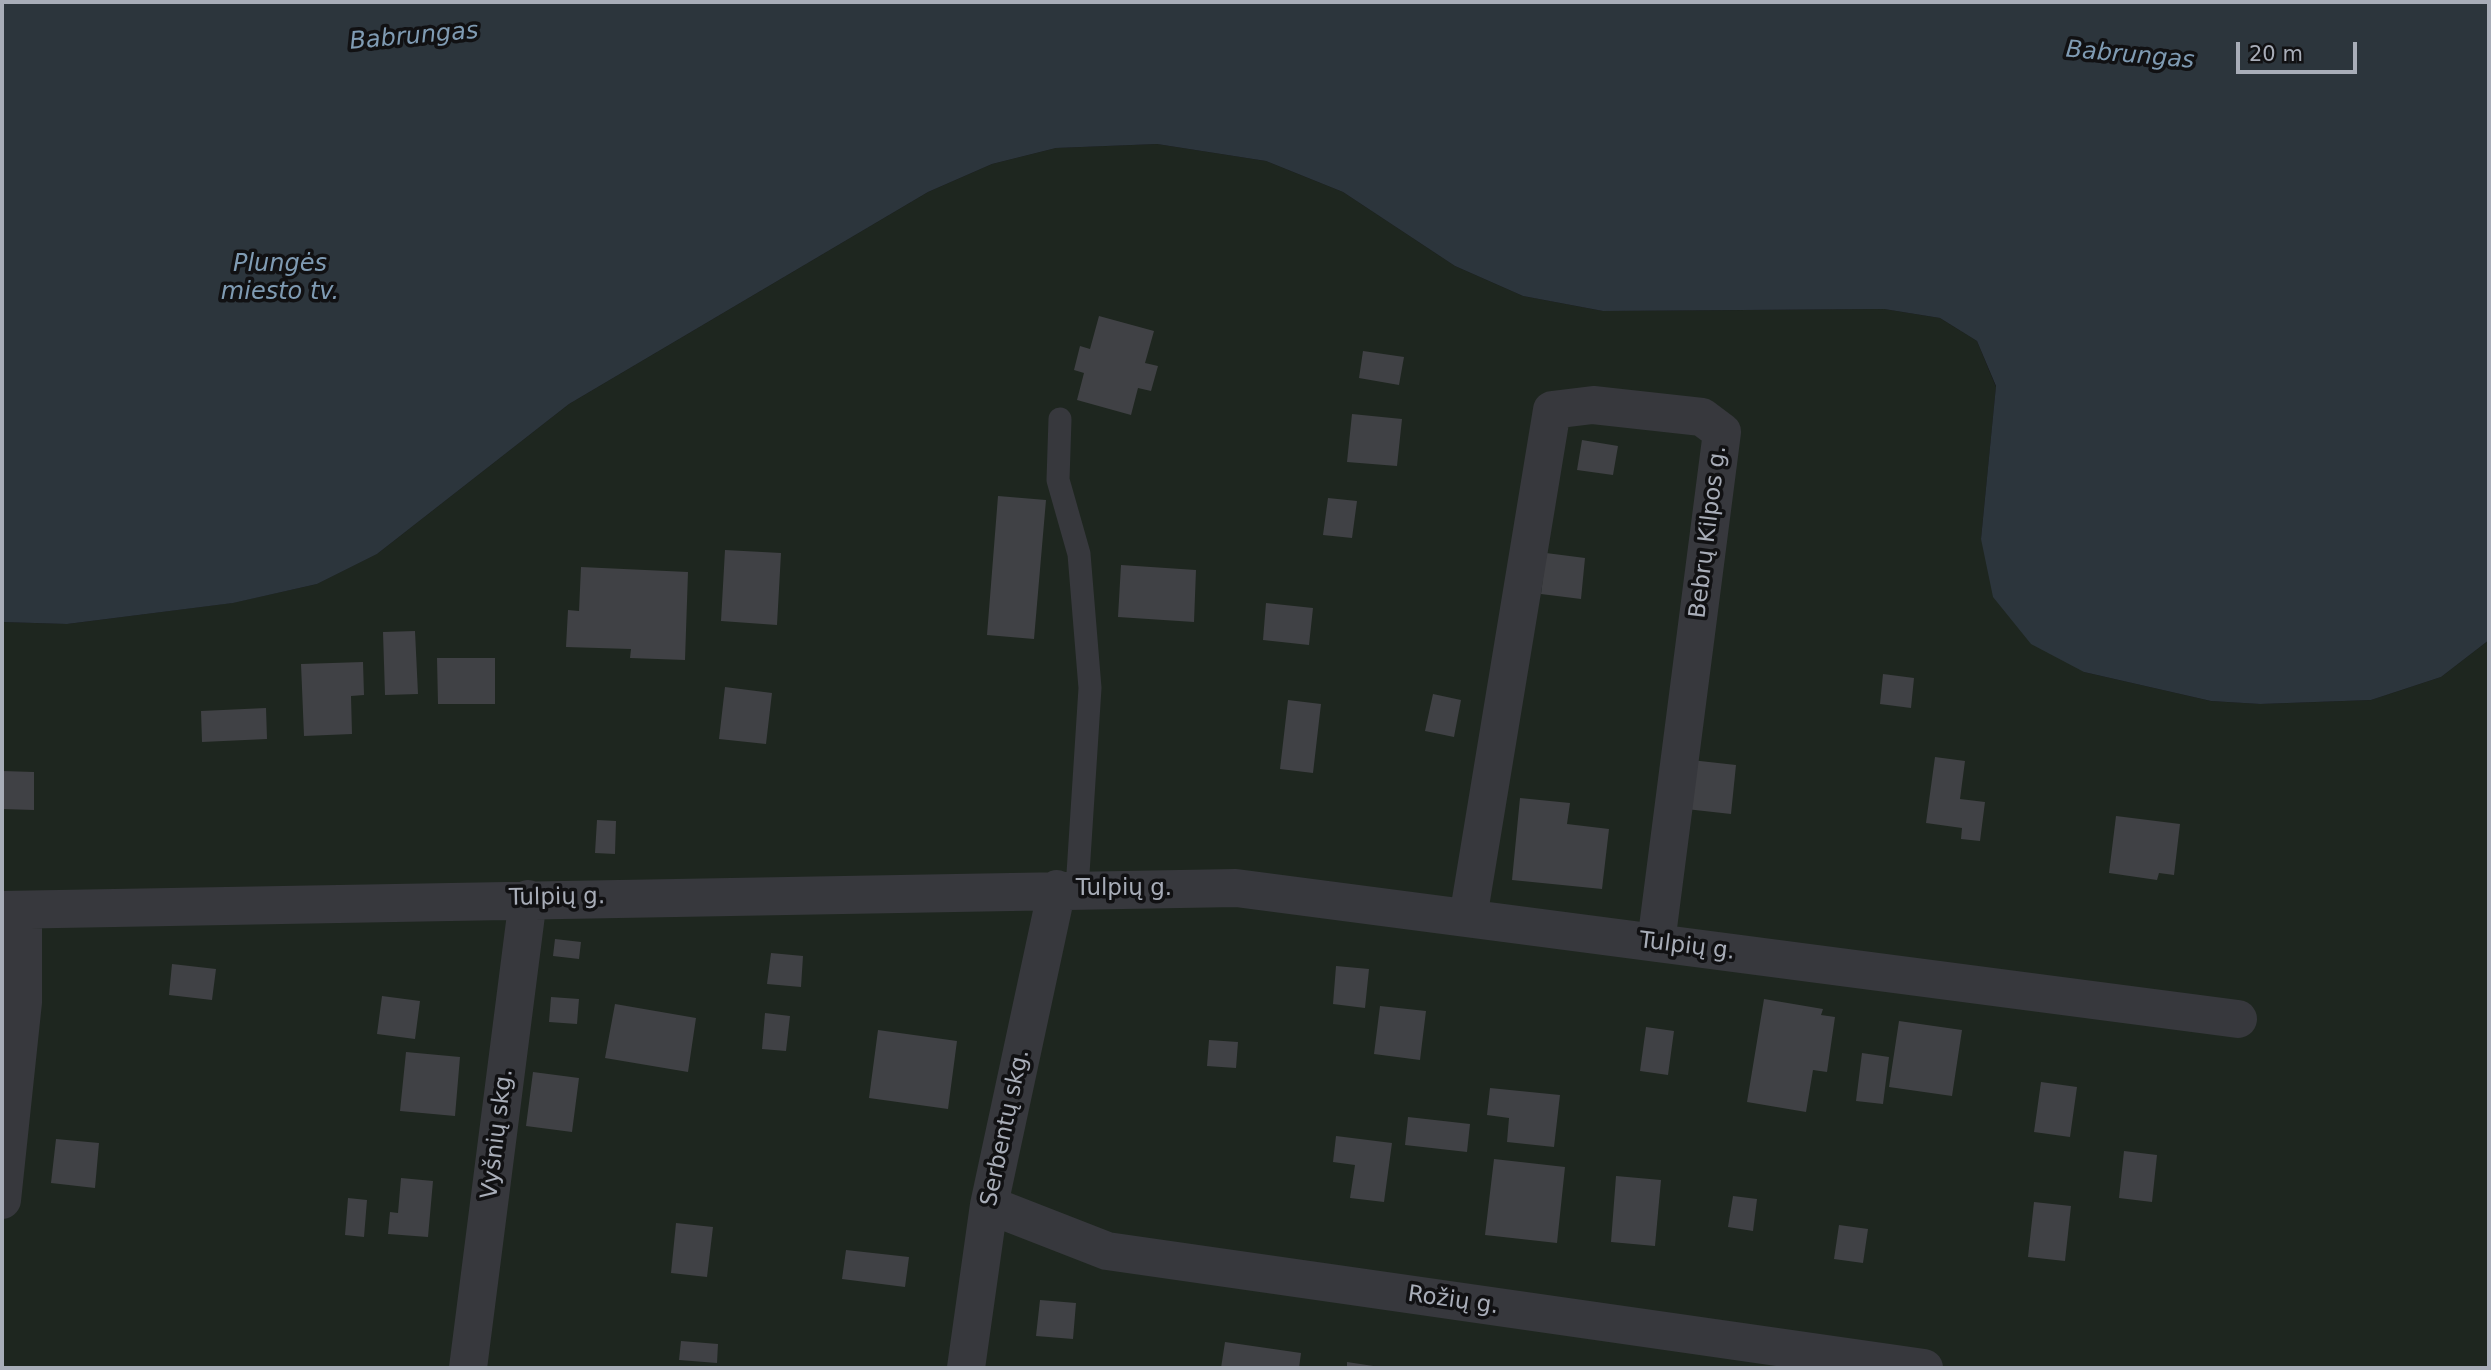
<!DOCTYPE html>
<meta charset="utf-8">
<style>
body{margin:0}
#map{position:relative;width:2491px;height:1370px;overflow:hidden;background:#161618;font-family:"DejaVu Sans",sans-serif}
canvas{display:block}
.frame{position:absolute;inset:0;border:4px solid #a8adb8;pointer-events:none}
.scale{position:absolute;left:2236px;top:42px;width:121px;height:32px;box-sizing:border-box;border:4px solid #a8adb8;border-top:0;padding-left:9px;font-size:21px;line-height:24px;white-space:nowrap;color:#a8adb8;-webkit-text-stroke:5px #111113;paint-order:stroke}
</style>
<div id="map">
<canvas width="2491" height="1370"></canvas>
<div class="frame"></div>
<div class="scale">20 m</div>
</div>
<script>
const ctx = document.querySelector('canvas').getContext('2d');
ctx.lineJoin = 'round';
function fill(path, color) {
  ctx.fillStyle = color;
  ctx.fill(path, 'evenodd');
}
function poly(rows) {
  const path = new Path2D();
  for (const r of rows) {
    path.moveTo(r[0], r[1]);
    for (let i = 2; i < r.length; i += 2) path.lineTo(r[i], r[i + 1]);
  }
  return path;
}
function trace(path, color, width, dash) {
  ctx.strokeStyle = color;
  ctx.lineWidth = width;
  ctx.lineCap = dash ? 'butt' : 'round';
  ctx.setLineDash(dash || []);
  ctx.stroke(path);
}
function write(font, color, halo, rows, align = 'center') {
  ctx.font = font + ' "DejaVu Sans",sans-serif';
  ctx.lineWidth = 7;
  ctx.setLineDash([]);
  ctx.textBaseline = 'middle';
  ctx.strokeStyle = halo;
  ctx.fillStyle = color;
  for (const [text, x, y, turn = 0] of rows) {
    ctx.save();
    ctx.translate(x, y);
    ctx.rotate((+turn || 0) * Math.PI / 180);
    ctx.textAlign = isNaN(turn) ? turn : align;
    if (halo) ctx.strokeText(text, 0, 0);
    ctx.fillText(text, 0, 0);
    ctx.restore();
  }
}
fill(poly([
 [1157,144,1266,161,1343,192,1455,266,1523,296,1603,311,1884,309,1940,318,1977,341,1996,387,1981,539,2084,672,2211,701,2260,704,2371,700,2441,677,2489,640,2489,1368,2,1368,2,622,67,624,232,603,317,584,377,554,569,404,928,192,992,164,1056,148]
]), '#1e261f');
fill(poly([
 [2,2,2489,2,2489,640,2441,677,2371,700,2260,704,2211,701,2084,672,2031,644,1993,597,1981,539,1996,386,1977,341,1940,318,1884,309,1603,311,1523,296,1455,266,1343,192,1266,161,1157,144,1056,148,992,164,928,192,569,404,377,554,317,584,233,603,67,624,2,622]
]), '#2c353c');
fill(poly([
 [1099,316,1154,331,1145,363,1158,366,1151,391,1138,388,1131,415,1077,400,1084,373,1074,370,1080,346,1090,349],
 [1363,351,1404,357,1399,385,1359,378],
 [1352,414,1402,419,1397,466,1347,462],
 [1582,440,1618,446,1613,475,1577,470],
 [998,496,1046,500,1034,639,987,635],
 [1328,498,1357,501,1352,538,1323,535],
 [725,550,781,553,777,625,721,621],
 [1546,553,1585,558,1581,599,1541,594],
 [1121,565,1196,570,1194,622,1118,617],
 [581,567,688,572,685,660,630,658,631,649,566,647,568,610,579,611],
 [1266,603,1313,608,1309,645,1263,640],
 [415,631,418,694,385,695,383,632],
 [437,658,495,658,495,704,438,704],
 [363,662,364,695,351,696,352,734,304,736,301,664],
 [1883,674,1914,678,1911,708,1880,704],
 [725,687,772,693,766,744,719,739],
 [1433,694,1461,700,1454,737,1425,731],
 [1288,700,1321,704,1313,773,1280,769],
 [266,708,267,739,202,742,201,711],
 [1935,757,1965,761,1960,799,1985,802,1980,841,1961,839,1962,828,1926,823],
 [1682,759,1736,765,1731,814,1677,808],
 [2,771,34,772,34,810,2,809],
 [1520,798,1570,803,1567,824,1609,829,1602,889,1512,880],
 [2116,816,2180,824,2174,875,2159,873,2157,880,2109,873],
 [597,820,616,821,615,854,595,853],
 [555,939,581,942,579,959,553,956],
 [771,953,803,956,801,987,767,984],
 [172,964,216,969,212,1000,169,995],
 [1336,966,1369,969,1365,1008,1333,1004],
 [382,996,420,1001,415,1039,377,1034],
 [551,997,579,999,577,1024,549,1022],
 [1764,999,1823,1009,1821,1015,1835,1017,1827,1072,1813,1070,1806,1112,1747,1102],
 [615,1004,696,1018,688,1072,605,1058],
 [1380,1006,1426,1011,1420,1060,1374,1054],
 [765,1013,790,1016,786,1051,762,1049],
 [1899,1021,1962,1030,1952,1096,1889,1087],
 [1646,1027,1674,1031,1668,1075,1640,1071],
 [878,1030,957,1041,948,1109,869,1098],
 [1209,1040,1238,1042,1236,1068,1207,1066],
 [406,1052,460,1057,455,1116,400,1111],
 [1862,1053,1889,1057,1883,1104,1856,1101],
 [533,1072,579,1078,572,1132,526,1126],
 [2041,1082,2077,1087,2070,1137,2034,1132],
 [1490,1088,1560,1095,1554,1147,1507,1142,1509,1118,1487,1115],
 [1408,1117,1470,1124,1467,1152,1405,1145],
 [1336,1136,1392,1143,1384,1202,1350,1198,1355,1165,1333,1162],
 [56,1139,99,1143,95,1188,51,1183],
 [2124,1151,2157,1155,2152,1202,2119,1198],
 [1494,1159,1565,1167,1557,1243,1485,1235],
 [1616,1176,1661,1180,1655,1246,1611,1242],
 [401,1178,433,1181,428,1237,388,1234,390,1212,398,1213],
 [1733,1196,1757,1199,1753,1231,1728,1227],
 [348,1198,367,1200,364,1237,345,1235],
 [2034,1202,2071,1206,2065,1261,2028,1257],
 [676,1223,713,1227,707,1277,671,1273],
 [1839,1225,1868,1229,1863,1263,1834,1259],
 [846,1250,909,1257,905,1287,842,1279],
 [1040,1300,1076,1303,1073,1339,1036,1336],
 [681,1341,718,1344,717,1363,679,1360],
 [1225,1342,1301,1353,1299,1368,1221,1368],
 [1347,1362,1380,1367,1380,1368,1347,1368]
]), '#404145');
trace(poly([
 [1060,419,1058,480,1079,554,1090,688,1077,889]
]), '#37383d', 23);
trace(poly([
 [2,910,1236,888,2238,1019],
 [1468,918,1552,410,1593,405,1702,417,1722,432,1656,943],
 [2,1200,23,1002,23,910],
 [989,1205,1107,1251,1924,1368],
 [468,1368,528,899],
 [966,1368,989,1205,1057,889]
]), '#37383d', 38);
write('23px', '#a8adb8', '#111113', [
 ["Bebrų Kilpos g.",1709,532,-83],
 ["Tulpių g.",1124,889],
 ["Tulpių g.",557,898,-1],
 ["Tulpių g.",1687,947,7],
 ["Serbentų skg.",1006,1128,-78],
 ["Vyšnių skg.",498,1134,-83],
 ["Rožių g.",1453,1301,8]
]);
write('italic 24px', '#7f9bb3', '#111113', [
 ["Babrungas",414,37,-5],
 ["Babrungas",2130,56,5],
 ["Plungės",280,265],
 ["miesto tv.",280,293]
]);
</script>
